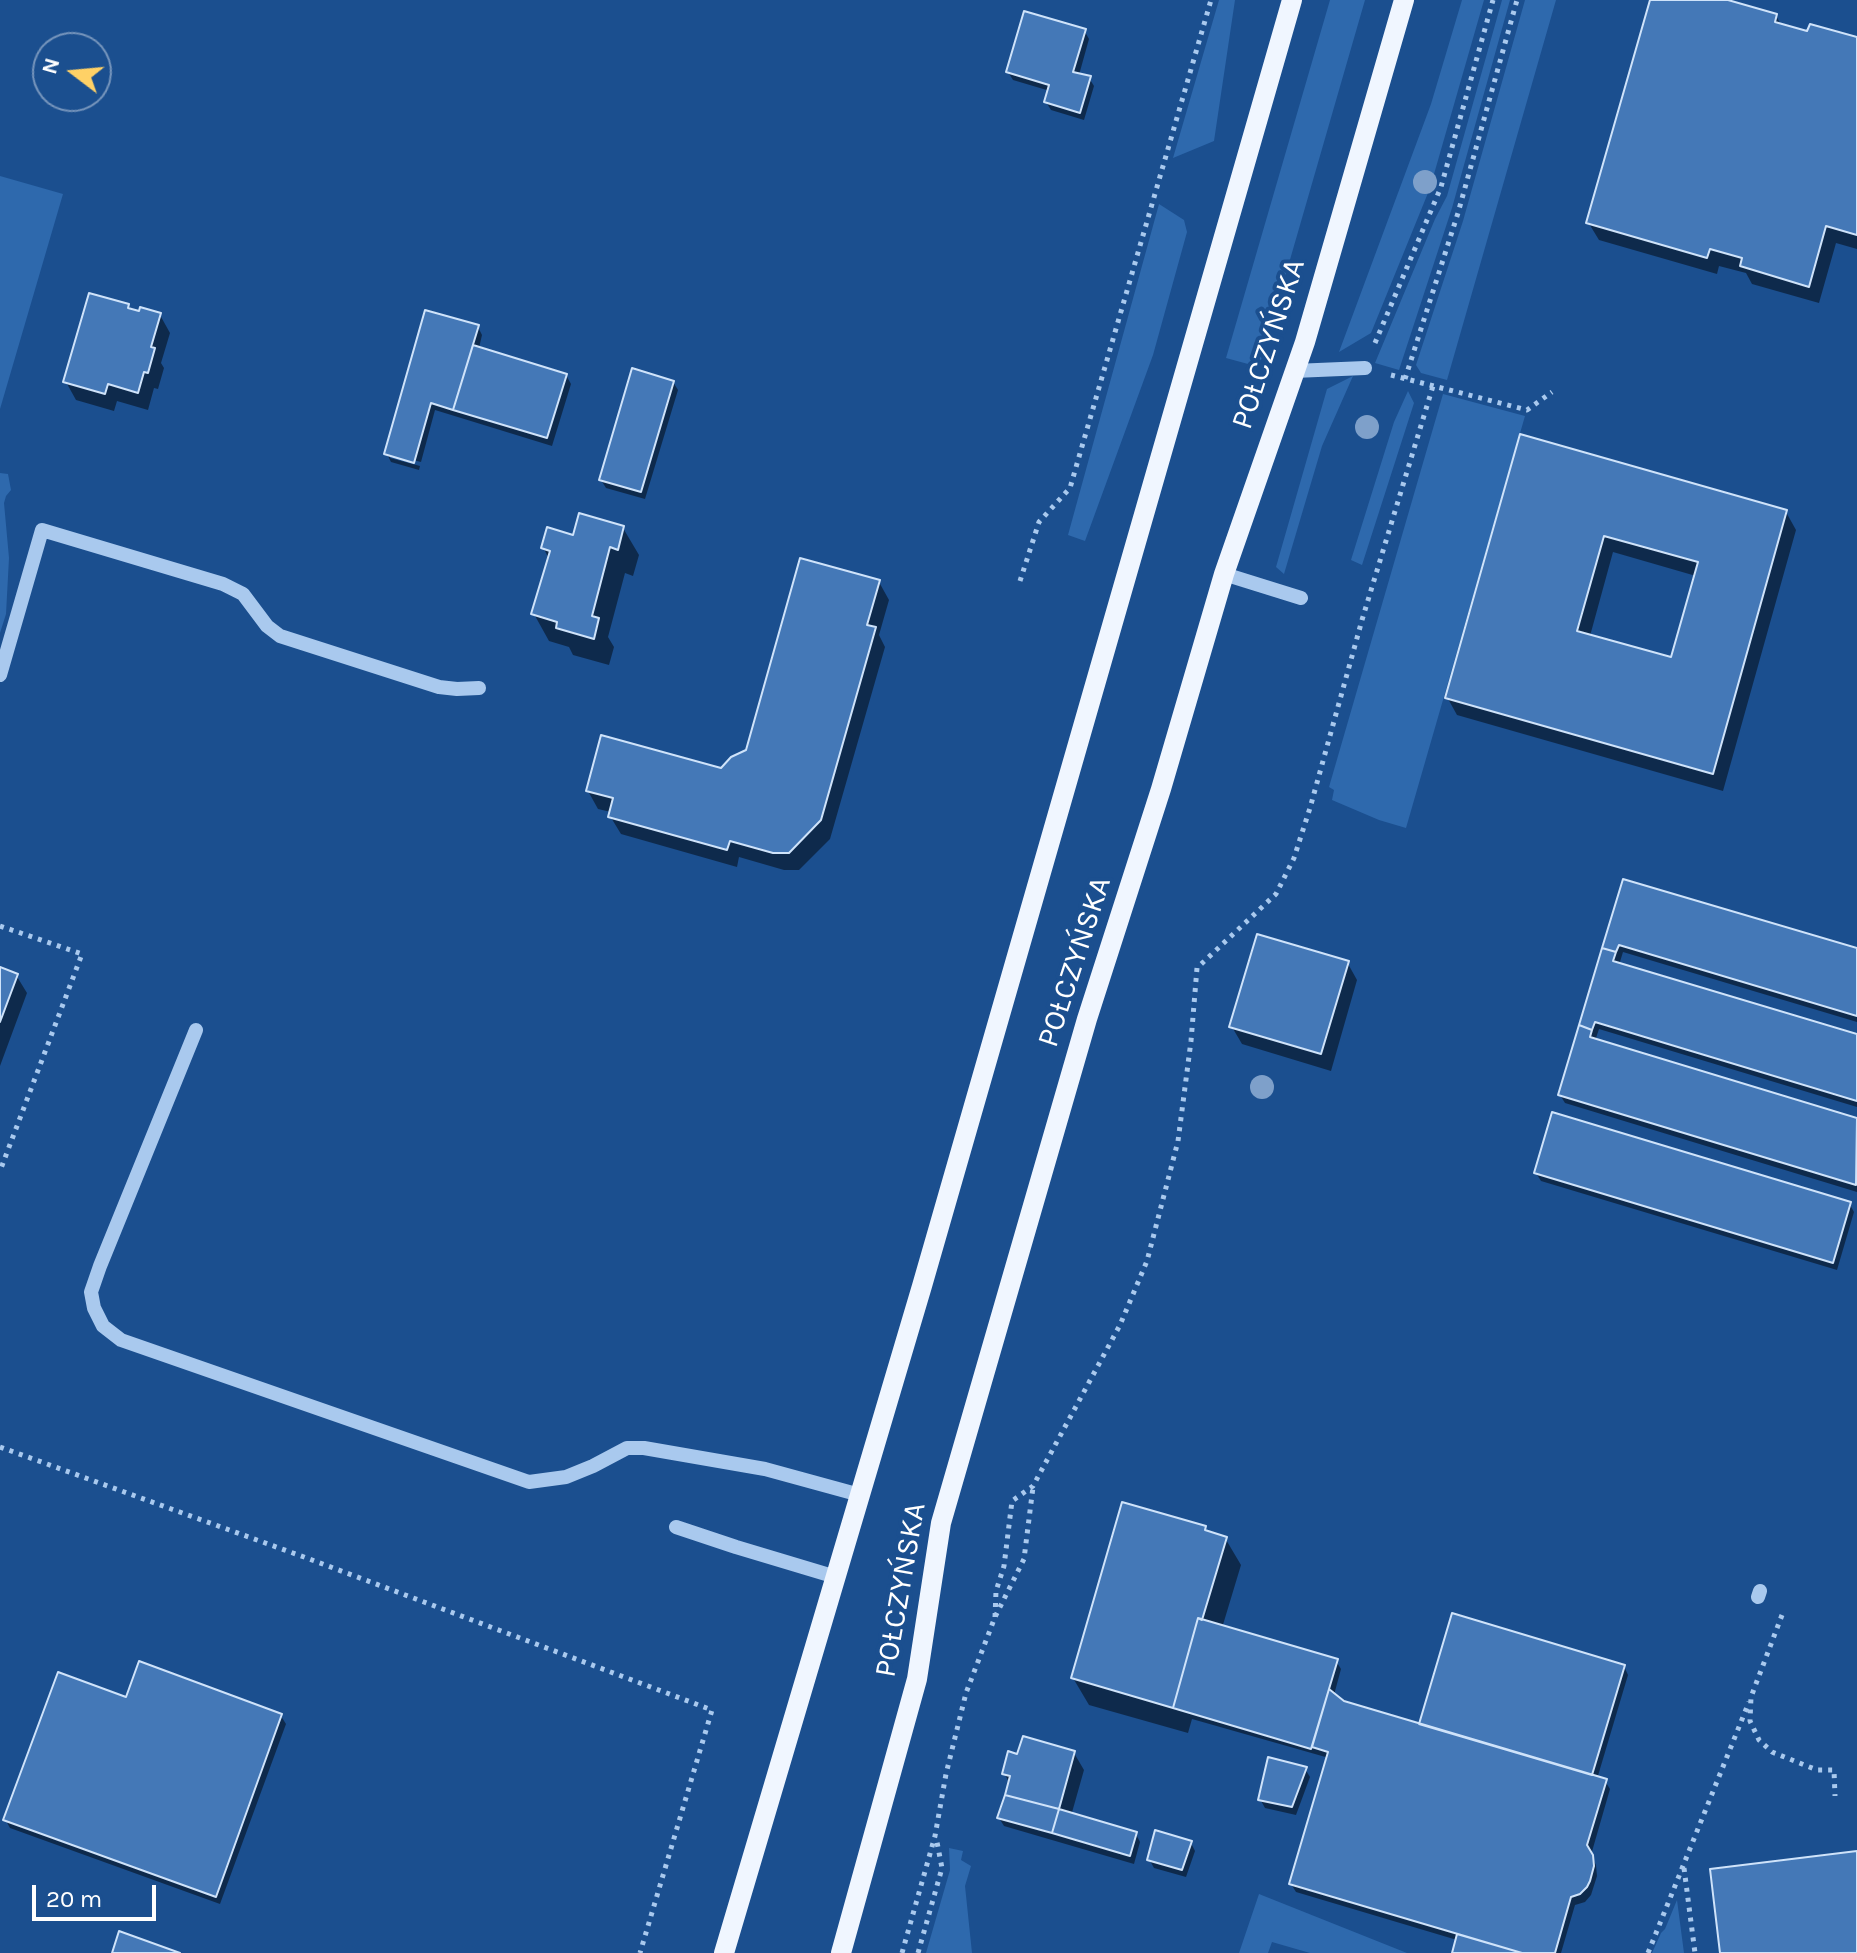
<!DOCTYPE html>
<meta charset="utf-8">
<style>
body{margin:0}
#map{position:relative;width:1857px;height:1953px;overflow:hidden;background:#1b4f8f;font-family:Karla,sans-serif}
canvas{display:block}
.north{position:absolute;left:32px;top:32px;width:80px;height:80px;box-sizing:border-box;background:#1b4f8f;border:2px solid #7695bc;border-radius:50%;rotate:286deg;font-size:22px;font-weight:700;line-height:32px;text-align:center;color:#fff}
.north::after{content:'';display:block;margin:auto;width:28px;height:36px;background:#ffd166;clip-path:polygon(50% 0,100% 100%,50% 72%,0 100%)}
.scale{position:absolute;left:32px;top:1885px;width:124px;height:36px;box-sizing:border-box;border:4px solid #fff;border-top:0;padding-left:10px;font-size:24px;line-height:28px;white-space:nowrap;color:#fff;-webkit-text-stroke:6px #1b4f8f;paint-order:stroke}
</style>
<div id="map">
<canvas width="1857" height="1953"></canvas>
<div class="north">N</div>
<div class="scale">20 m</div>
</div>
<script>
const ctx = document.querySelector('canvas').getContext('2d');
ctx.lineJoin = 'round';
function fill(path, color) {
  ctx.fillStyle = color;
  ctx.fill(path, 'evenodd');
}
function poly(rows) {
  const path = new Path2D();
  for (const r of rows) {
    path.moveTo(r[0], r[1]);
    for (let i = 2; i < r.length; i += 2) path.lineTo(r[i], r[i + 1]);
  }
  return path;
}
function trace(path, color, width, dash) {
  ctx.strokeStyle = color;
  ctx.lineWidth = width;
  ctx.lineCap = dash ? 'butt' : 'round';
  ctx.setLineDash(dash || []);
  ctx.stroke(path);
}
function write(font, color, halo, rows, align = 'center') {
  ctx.font = font + ' Karla,sans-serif';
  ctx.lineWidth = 8;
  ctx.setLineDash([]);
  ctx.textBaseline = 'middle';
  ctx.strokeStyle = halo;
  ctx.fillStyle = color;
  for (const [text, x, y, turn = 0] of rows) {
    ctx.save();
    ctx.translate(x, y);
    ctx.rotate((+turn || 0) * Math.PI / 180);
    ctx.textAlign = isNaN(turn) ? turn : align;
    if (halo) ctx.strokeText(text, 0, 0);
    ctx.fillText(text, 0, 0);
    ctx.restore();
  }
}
fill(poly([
 [1219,0,1235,0,1214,141,1173,158],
 [1330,0,1365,0,1259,367,1226,358],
 [1462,0,1484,0,1430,188,1371,333,1339,352,1431,104],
 [1502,0,1510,0,1452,208,1399,370,1375,363,1435,219,1447,196],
 [1525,0,1556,0,1447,380,1421,373,1416,365,1463,221],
 [0,176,63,194,0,409],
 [1159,204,1184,220,1187,232,1153,355,1085,541,1068,535],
 [1353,376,1322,446,1284,574,1276,567,1327,389],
 [1408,391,1414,403,1362,565,1351,560,1394,422],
 [1443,394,1525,416,1406,828,1379,820,1332,800,1334,790,1329,787],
 [0,473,8,474,11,490,6,496,4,503,9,558,6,614,0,633],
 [949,1848,963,1851,961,1860,971,1866,965,1886,972,1953,926,1953,950,1870],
 [1259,1894,1407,1953,1310,1953,1272,1942,1268,1953,1239,1953],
 [1677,1900,1684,1953,1652,1953,1661,1933,1665,1929]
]), '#2e69ad');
fill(poly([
 [1652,0,1720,0,1776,16,1782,26,1808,34,1857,39,1857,249,1836,243,1819,303,1752,284,1746,273,1719,266,1717,274,1599,240,1588,222],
 [1084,30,1089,39,1079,75,1089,78,1094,86,1084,120,1051,110,1046,102,1050,91,1013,80,1008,72],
 [128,306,130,311,160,315,170,333,161,363,164,368,158,389,154,388,148,410,117,401,114,411,76,400,66,382],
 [478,327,482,335,479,348,566,375,571,384,552,446,435,410,421,462,390,454,390,458,420,466,419,470,391,462,387,454],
 [673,382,678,390,645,499,606,488,601,480],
 [1521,437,1786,512,1796,530,1723,791,1457,715,1447,697],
 [1613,552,1696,576,1673,660,1590,636],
 [623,528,639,555,633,576,625,573,608,637,614,647,609,665,573,655,569,647,549,641,534,614,549,559,543,547],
 [879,582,889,600,879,635,885,647,830,839,799,870,784,870,739,857,737,867,621,834,610,816,611,812,598,809,588,791,722,771,748,752],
 [1624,882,1857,951,1857,1022,1623,952,1619,965,1857,1036,1857,1107,1599,1029,1595,1041,1857,1120,1857,1192,1565,1103,1560,1095],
 [1347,962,1357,980,1331,1071,1242,1044,1232,1027],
 [0,969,16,975,27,993,0,1066],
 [1536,1173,1849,1203,1854,1212,1837,1270,1541,1181],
 [1205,1528,1207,1532,1225,1538,1241,1565,1222,1628,1336,1661,1341,1669,1334,1695,1343,1703,1421,1726,1624,1666,1628,1675,1597,1779,1605,1781,1610,1789,1591,1855,1596,1865,1597,1876,1591,1895,1585,1902,1575,1905,1561,1953,1454,1953,1457,1940,1296,1892,1291,1884,1329,1758,1192,1719,1188,1733,1089,1705,1073,1678],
 [127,1699,281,1716,286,1724,220,1904,10,1828,5,1819],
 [1074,1753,1084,1770,1071,1816,1136,1834,1140,1842,1134,1864,1004,1826,999,1818,1010,1784,1004,1773,1018,1756],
 [1305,1769,1310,1777,1296,1815,1265,1808,1260,1799],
 [1191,1843,1195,1851,1186,1877,1154,1868,1149,1859]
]), '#0007');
const building = poly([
 [1650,0,1728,0,1777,14,1775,22,1807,31,1810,24,1857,37,1857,235,1826,226,1809,287,1740,266,1742,258,1710,249,1707,258,1586,223,1650,0],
 [1024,11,1086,29,1073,72,1091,76,1080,113,1044,102,1049,85,1006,72,1024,11],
 [89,293,129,304,128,308,139,311,140,307,161,313,151,347,155,348,148,373,144,372,138,393,108,384,105,394,63,382,89,293],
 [425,310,479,325,453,410,431,403,414,463,384,454,425,310],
 [473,345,567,374,547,438,453,410,473,345],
 [632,368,674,381,641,492,599,480,632,368],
 [1520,434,1787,510,1713,774,1445,698,1520,434],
 [1604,536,1698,562,1671,657,1577,631,1604,536],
 [579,513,624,526,618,550,610,547,592,616,599,618,594,639,556,628,557,622,531,614,550,551,541,548,547,527,573,535,579,513],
 [800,558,880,580,867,625,876,627,821,820,789,853,773,853,730,841,727,850,608,817,613,798,586,791,601,735,721,768,731,757,746,750,800,558],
 [1623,879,1857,948,1857,1016,1619,945,1616,952,1602,948,1623,879],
 [1257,934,1349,961,1321,1054,1229,1027,1257,934],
 [1602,948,1616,952,1613,961,1857,1034,1857,1101,1595,1022,1592,1030,1579,1025,1602,948],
 [0,967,18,974,0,1022,0,967],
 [1579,1025,1592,1030,1590,1037,1857,1118,1856,1185,1558,1095,1579,1025],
 [1552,1112,1851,1202,1833,1263,1534,1173,1552,1112],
 [1122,1502,1206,1526,1205,1530,1227,1537,1202,1620,1198,1618,1173,1708,1071,1678,1122,1502],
 [1452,1613,1625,1665,1592,1775,1419,1724,1452,1613],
 [1198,1618,1338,1659,1311,1749,1173,1708,1198,1618],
 [139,1661,282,1714,216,1897,3,1820,58,1672,126,1697,139,1661],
 [1329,1689,1344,1701,1607,1779,1587,1845,1593,1855,1594,1866,1590,1881,1587,1887,1580,1894,1571,1897,1555,1953,1522,1953,1289,1884,1328,1752,1312,1747,1329,1689],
 [1023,1736,1075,1751,1059,1809,1005,1795,1010,1776,1002,1774,1008,1751,1017,1754,1023,1736],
 [1268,1757,1307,1767,1292,1807,1258,1800,1268,1757],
 [1005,1795,1059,1809,1052,1833,997,1818,1005,1795],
 [1059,1809,1137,1832,1130,1856,1052,1833,1059,1809],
 [1155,1830,1192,1841,1182,1870,1147,1860,1155,1830],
 [1857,1851,1857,1953,1720,1953,1710,1869,1857,1851],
 [119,1931,180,1953,112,1953,119,1931],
 [1457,1934,1522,1953,1452,1953,1457,1934]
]);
fill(building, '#4478b7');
trace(building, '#cfe3fa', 2);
trace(poly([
 [1375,343,1441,187,1493,0],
 [1391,375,1527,410,1552,392],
 [1405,379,1458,213,1517,0],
 [1020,581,1039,522,1070,488,1211,0],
 [0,926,82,954,0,1171],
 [0,1447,304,1557,712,1710,640,1953],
 [1782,1615,1751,1697,1750,1721,1759,1740,1772,1752,1817,1770,1834,1770,1835,1796],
 [995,1617,996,1591,1004,1566,1012,1501,1033,1486,1120,1325,1147,1261,1178,1141,1191,1041,1197,968,1276,894,1294,858,1310,808,1362,620,1433,386],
 [1684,1868,1695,1953],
 [902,1953,935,1836,946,1774,966,1693,995,1617,1024,1559,1033,1487],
 [918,1953,942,1868,936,1837],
 [1648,1953,1749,1702]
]), '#a9c9ee', 5, [4, 6]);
trace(poly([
 [1294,371,1365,368],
 [1224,574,1301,598],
 [0,675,42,530,223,584,243,594,267,626,280,636,439,687,457,689,479,688],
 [196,1030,100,1266,91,1292,94,1308,103,1326,121,1340,529,1482,566,1477,593,1466,627,1448,644,1448,765,1469,860,1495],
 [676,1527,736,1547,836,1577],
 [1758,1597,1760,1591]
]), '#a9c9ee', 14);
trace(poly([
 [724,1953,922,1286,1292,0],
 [841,1953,917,1679,941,1523,1087,1019,1161,789,1224,574,1305,342,1404,0]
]), '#f0f6ff', 20);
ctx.fillStyle = '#7ea0ca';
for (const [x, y] of [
 [1425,182],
 [1367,427],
 [1262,1087]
]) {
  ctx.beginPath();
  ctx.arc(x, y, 12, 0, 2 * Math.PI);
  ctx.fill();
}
write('30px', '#fff', '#1b4f8f', [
 ["POŁCZYŃSKA",1269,344,-72],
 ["POŁCZYŃSKA",1075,962,-72],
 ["POŁCZYŃSKA",901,1590,-80]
]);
</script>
